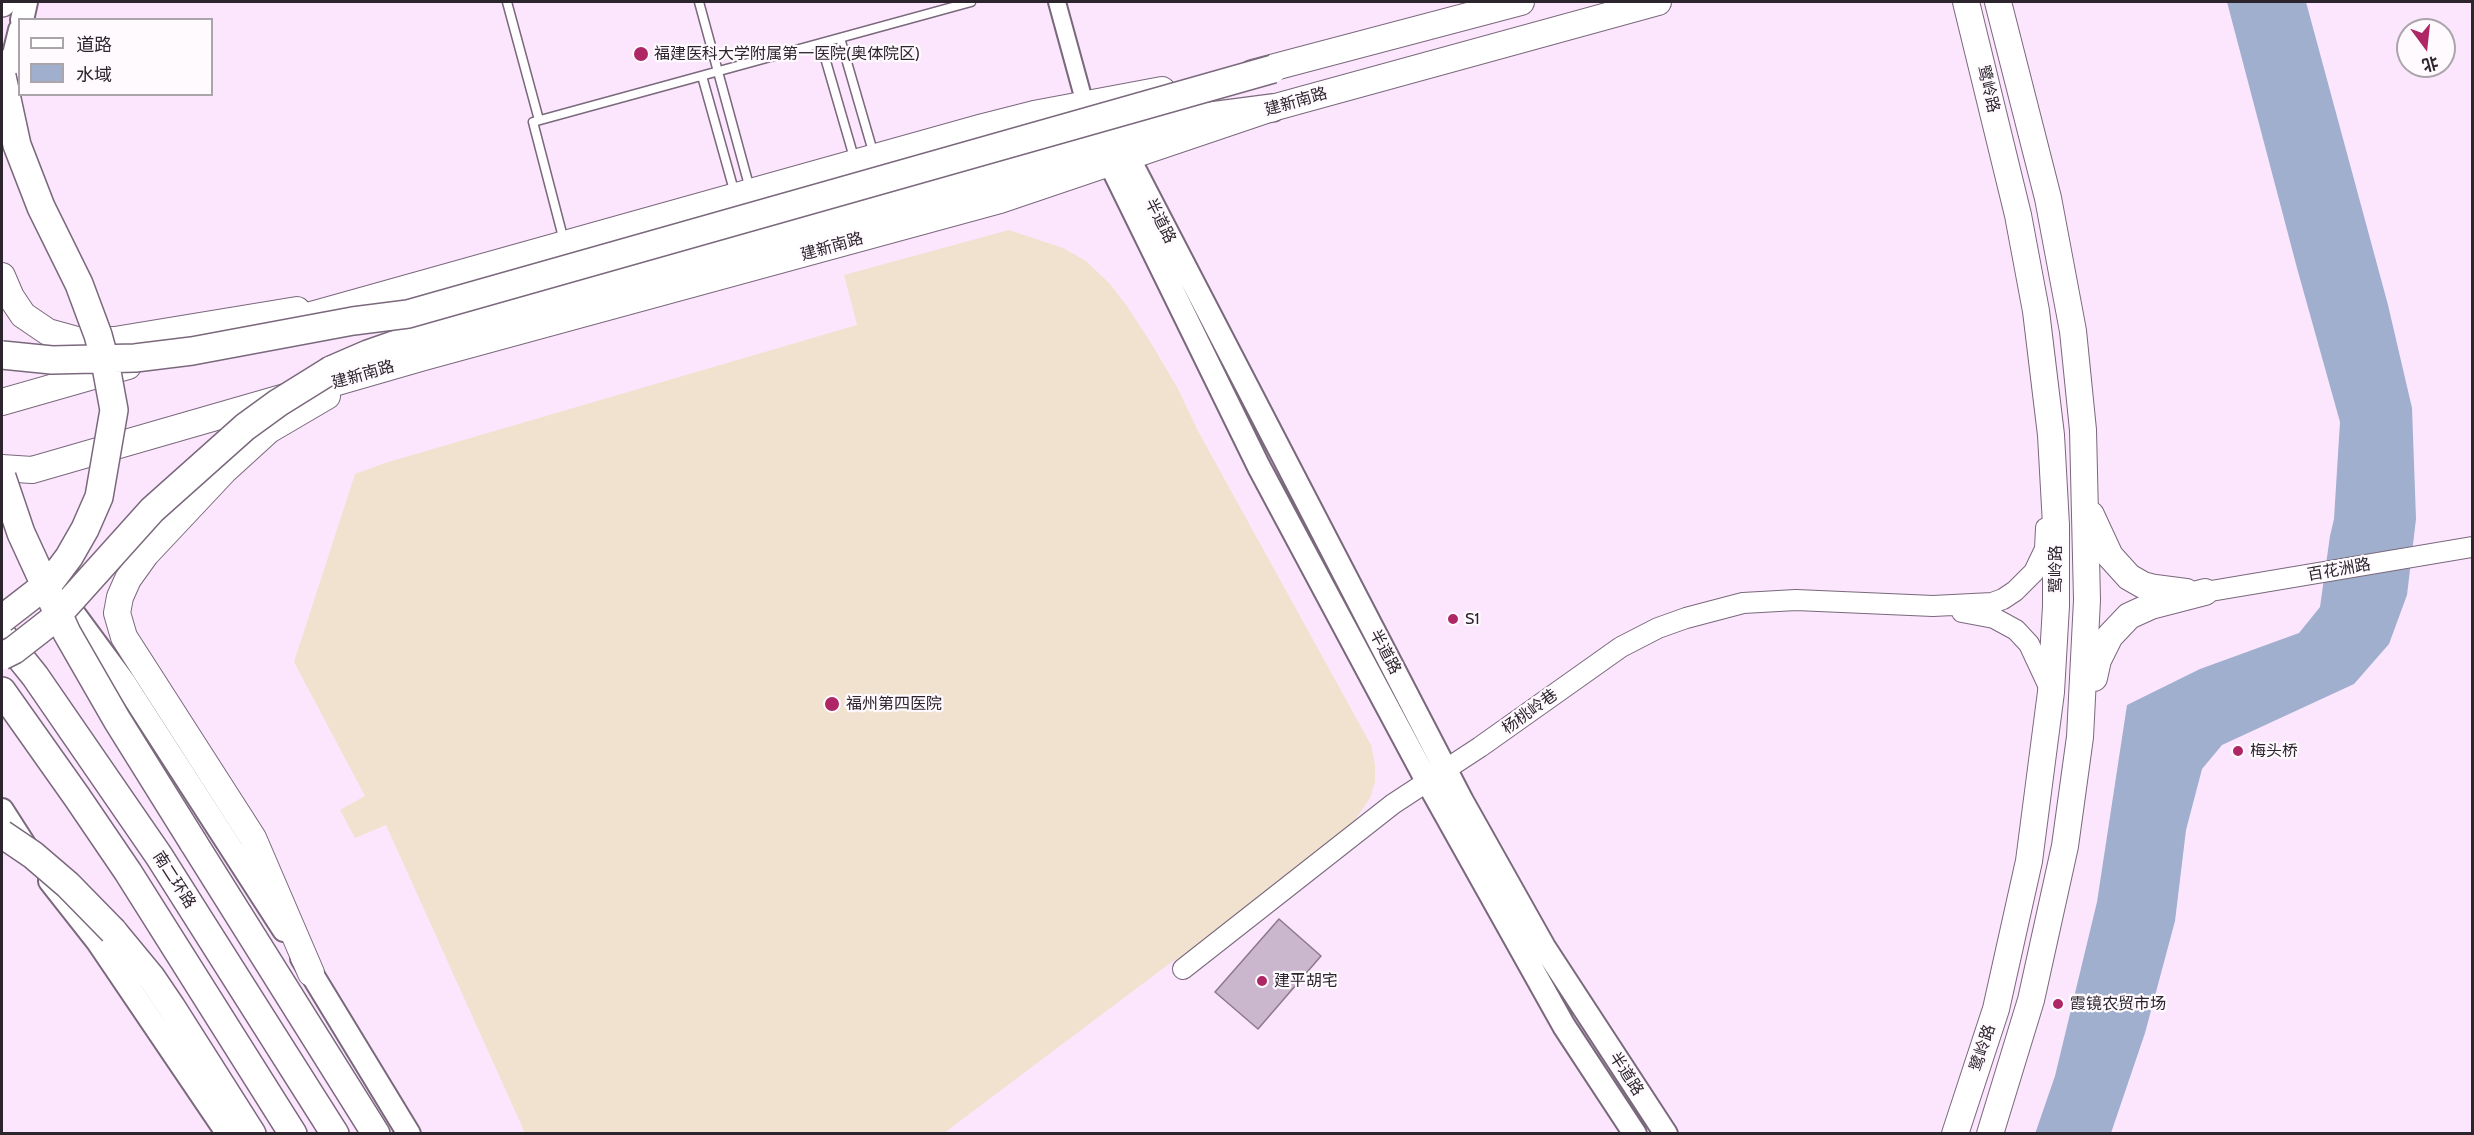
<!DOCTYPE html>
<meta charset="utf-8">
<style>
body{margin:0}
#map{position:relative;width:2474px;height:1135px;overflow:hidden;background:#fbe6fd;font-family:Cabin,"Noto Sans SC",sans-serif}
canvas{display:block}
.frame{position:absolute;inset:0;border:3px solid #2d252d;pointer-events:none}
.legend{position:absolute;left:18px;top:18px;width:195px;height:78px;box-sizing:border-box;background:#fefafe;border:2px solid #aaa5aa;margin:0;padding:8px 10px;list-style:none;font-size:18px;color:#2d252d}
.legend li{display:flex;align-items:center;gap:12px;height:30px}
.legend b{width:30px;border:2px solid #aaa5aa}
.north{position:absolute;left:2396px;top:18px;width:60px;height:60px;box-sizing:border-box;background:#fefafe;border:2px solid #aaa5aa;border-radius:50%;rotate:165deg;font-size:16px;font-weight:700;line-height:24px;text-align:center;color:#2d252d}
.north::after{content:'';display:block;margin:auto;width:21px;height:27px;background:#af2666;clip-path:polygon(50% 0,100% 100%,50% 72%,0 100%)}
</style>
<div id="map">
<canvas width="2474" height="1135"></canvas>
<div class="frame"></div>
<ul class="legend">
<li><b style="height:8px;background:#fff"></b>道路</li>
<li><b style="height:16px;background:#9fafcd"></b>水域</li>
</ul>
<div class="north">北</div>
</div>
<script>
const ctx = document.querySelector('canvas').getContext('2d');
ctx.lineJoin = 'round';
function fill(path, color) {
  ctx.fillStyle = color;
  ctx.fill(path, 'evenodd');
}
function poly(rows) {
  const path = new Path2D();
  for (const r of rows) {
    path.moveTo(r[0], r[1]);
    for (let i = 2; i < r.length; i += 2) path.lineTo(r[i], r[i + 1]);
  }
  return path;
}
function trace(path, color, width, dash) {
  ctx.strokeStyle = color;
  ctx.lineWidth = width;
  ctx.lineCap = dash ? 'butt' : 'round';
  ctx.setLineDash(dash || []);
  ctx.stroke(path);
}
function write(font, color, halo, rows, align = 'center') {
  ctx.font = font + ' Cabin,"Noto Sans SC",sans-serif';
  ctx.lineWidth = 4.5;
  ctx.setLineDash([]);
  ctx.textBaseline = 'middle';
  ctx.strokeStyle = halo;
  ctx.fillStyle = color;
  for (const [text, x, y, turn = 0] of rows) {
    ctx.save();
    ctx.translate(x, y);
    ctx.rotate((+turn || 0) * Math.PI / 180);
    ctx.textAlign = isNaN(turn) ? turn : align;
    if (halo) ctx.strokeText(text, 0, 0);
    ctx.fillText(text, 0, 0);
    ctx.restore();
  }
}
fill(poly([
 [1009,230,1063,248,1086,261,1110,284,1127,306,1151,343,1178,389,1198,431,1371,745,1375,764,1375,782,1370,798,1353,823,1250,908,1184,956,1173,961,944,1133,525,1133,386,825,355,838,340,810,365,796,294,662,355,474,385,463,857,325,844,275]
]), '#f0e2cf');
fill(poly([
 [2227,2,2306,2,2388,305,2412,408,2416,519,2407,595,2389,644,2354,684,2222,745,2202,769,2186,830,2175,921,2145,1033,2111,1133,2035,1134,2055,1076,2097,902,2127,705,2200,669,2299,633,2320,607,2330,536,2334,519,2340,422,2297,268]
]), '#9fafcd');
const building = poly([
 [1279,919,1321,956,1258,1029,1215,992,1279,919]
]);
fill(building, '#cbb7cd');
trace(building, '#8c788d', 1.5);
const service = poly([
 [507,2,539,120],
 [699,2,750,189],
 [840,38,874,155],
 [821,44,855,161],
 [702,76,735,194],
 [564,241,533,122,971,2]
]);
const minor = poly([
 [1057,2,1085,104]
]);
const tertiary = poly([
 [2205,592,2472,547],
 [1962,612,1994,618,2016,630,2029,644,2050,689],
 [1183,969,1393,804,1480,747,1621,647,1658,628,1686,618,1743,603,1796,600,1933,606,1992,603,2003,599,2015,591,2034,572,2045,549,2046,528]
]);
const secondary = poly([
 [22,20,26,2],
 [9,75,20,30],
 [1128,157,1462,801,1544,947,1666,1134],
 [1110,163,1259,467,1427,781,1564,1026,1635,1134],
 [57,591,124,682,284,930],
 [2,810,27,849],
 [50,881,98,942,228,1134],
 [302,958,409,1134]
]);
const primary = poly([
 [1252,73,1521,2],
 [7,101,14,58],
 [2,276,11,297,23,315,48,332,77,340,115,340,297,310],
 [279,324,983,127,1034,114,1162,90],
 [2,402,128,366],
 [2,468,32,470,424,357,1000,200,1272,108,1658,2],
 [2091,515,2110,556,2129,577,2143,585,2155,588,2186,592],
 [2094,678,2098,660,2110,636,2129,616,2151,606,2205,592],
 [311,973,253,838,124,637,117,613,120,597,128,579,146,554,224,471,269,430,327,396],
 [1955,1134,1996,1009,2029,861,2051,692,2056,606,2056,525,2051,435,2036,311,2018,215,1966,2],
 [1990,1134,2031,1000,2065,846,2080,737,2087,600,2083,430,2073,331,2048,198,1998,2]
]);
const trunk = poly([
 [2,3,2,2],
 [331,370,368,354,414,338,1160,128,1203,117,1272,108],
 [2,635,35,676,159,856,335,1134],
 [2,691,77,797,128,872,293,1134],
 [193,842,376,1134],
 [113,931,151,977,172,1008,252,1134]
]);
trace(service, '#7a687c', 11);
trace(minor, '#7a687c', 20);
trace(tertiary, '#7a687c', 22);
trace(secondary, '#7a687c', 26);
trace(primary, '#7a687c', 28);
trace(trunk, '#7a687c', 30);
trace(service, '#fff', 8);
trace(minor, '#fff', 16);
trace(tertiary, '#fff', 20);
trace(secondary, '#fff', 22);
trace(primary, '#fff', 26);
trace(trunk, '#fff', 27);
const trunkBridge = poly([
 [2,76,17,145,41,207,79,284,98,335,105,361,114,410,99,497,85,529,69,557,51,581,2,619],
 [2,355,52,360,135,358,192,351,353,321,408,314,1273,69],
 [2,477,21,533,67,633,117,720,193,842],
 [2,656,14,650,55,618,152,510,245,427,278,403,331,370],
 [2,834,33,855,68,885,113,931]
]);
trace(trunkBridge, '#7a687c', 30, []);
trace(trunkBridge, '#fff', 27);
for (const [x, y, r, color] of [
 [641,54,8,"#af2666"],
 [1453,619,6,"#af2666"],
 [832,704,8,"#af2666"],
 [2238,751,6,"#af2666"],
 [1262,981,6,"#af2666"],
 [2058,1004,6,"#af2666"]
]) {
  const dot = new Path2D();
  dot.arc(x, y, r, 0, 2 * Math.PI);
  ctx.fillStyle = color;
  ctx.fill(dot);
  trace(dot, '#fefafe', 2);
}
write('16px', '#2d252d', '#fefafe', [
 ["福建医科大学附属第一医院(奥体院区)",654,54],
 ["S1",1465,619],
 ["福州第四医院",846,704],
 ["梅头桥",2250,751],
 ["建平胡宅",1274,981],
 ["霞镜农贸市场",2070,1004]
], 'left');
write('16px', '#2d252d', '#fefafe', [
 ["鹭岭路",1988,89,76],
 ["建新南路",1296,102,-16],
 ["半道路",1160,221,63],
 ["建新南路",832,247,-16],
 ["建新南路",363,375,-16],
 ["鹭岭路",2056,569,-90],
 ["百花洲路",2339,570,-10],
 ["半道路",1385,652,62],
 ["杨桃岭巷",1530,712,-36],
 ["南二环路",174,880,57],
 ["鹭岭路",1983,1048,-72],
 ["半道路",1626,1074,57]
]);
</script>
